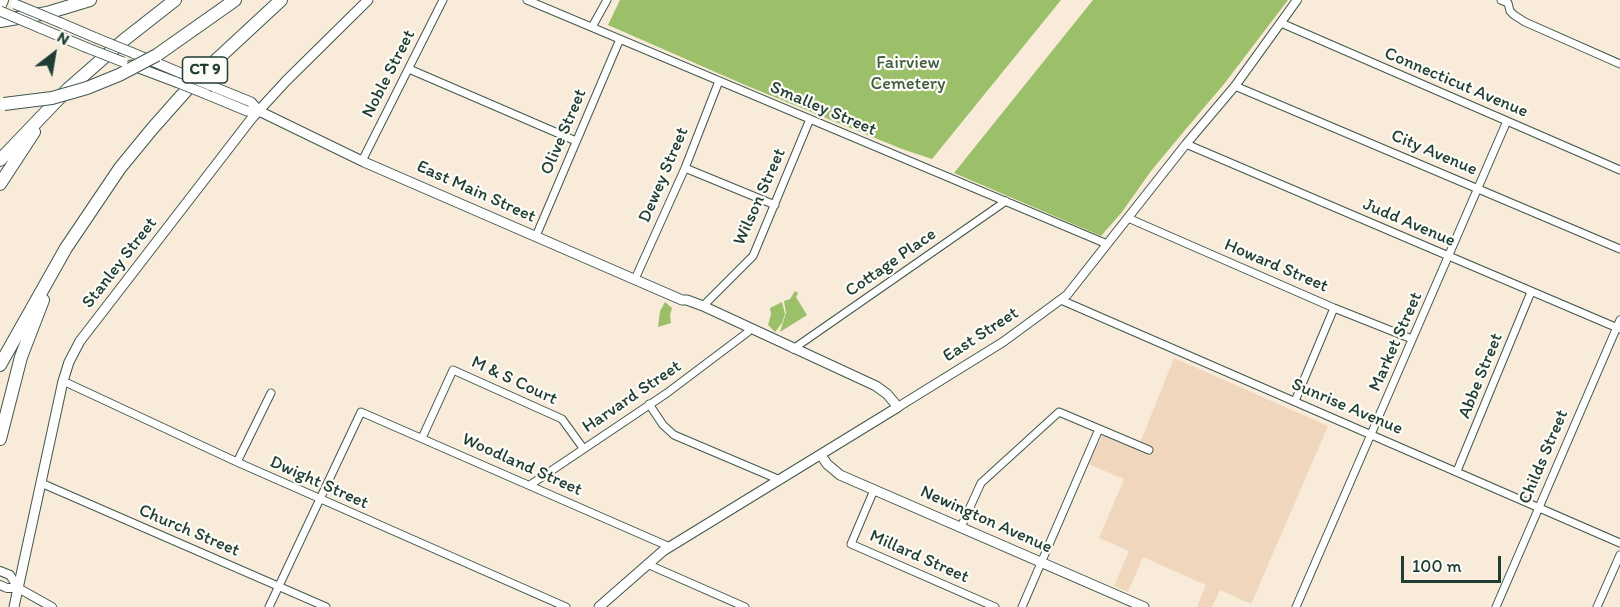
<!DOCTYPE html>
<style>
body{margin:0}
#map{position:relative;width:1620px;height:607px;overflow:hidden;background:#f8ebd9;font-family:Itim,sans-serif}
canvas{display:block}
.north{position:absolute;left:24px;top:24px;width:60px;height:60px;-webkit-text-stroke:4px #fdfcf7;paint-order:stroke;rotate:31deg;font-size:16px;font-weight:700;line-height:24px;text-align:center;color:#1f3d34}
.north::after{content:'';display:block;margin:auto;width:21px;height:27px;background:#1f3d34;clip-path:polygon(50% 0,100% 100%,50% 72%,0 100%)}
.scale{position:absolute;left:1401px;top:556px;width:100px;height:27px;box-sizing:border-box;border:3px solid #1f3d34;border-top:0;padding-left:8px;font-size:18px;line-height:21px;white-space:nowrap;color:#1f3d34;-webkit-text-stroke:4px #fdfcf7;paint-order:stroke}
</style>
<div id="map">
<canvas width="1620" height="607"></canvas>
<div class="north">N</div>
<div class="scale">100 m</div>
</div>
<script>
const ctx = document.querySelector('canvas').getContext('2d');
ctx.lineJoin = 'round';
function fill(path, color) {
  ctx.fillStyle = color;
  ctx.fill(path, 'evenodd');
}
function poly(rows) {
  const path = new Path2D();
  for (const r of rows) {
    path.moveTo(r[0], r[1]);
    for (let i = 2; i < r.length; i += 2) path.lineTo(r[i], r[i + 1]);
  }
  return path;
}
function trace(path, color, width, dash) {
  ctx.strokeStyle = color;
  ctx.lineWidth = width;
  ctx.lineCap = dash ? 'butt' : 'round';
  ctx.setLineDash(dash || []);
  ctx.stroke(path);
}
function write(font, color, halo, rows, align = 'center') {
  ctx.font = font + ' Itim,sans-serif';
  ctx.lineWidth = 4.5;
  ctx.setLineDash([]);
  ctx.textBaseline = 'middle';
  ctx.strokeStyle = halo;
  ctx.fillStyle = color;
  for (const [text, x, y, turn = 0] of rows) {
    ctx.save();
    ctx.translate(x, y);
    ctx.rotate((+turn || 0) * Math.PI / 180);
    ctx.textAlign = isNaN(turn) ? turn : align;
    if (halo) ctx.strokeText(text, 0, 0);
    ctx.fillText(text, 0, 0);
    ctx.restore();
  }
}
fill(poly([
 [1174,358,1328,426,1251,604,1220,590,1212,607,1197,607,1206,585,1143,557,1128,592,1114,586,1129,551,1099,538,1124,479,1088,464,1103,434,1138,448]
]), '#f0d6bc');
fill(poly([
 [620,0,1061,0,932,159,902,149,745,85,608,25],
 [1093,0,1288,0,1224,84,1185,130,1151,171,1122,212,1101,236,954,173],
 [795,291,798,293,796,297,807,315,780,332,786,313,784,301,790,299],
 [665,302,672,308,670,315,671,323,658,327,660,311],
 [782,302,785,314,782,323,775,332,768,325,771,314,770,308]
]), '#9cbf69');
const minor = poly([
 [527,0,1107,244],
 [1501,0,1508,3,1510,11,1514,15,1525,22,1620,64],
 [1281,23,1620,170],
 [592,27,607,0],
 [409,69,576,141],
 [1235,86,1620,249],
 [1186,144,1620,329],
 [362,161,443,0],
 [685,168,775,205],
 [1128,218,1334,308,1412,339],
 [536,236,620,39],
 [635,279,685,168,719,81],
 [1061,300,1620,543],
 [703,306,753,256,810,119],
 [793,349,1006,201],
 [63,381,237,462,566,607],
 [1295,401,1334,308],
 [649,404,663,425,674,435,780,480],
 [422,438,453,370,562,419,583,448],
 [237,462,271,393],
 [1457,471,1531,292],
 [41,483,326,607],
 [530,485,667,393,748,332],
 [874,490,851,544,995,607],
 [961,527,981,483,1059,412,1149,450],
 [647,564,745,607],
 [269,607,361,412,670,547],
 [1022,607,1099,429],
 [1296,607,1507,121],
 [1496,607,1620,320],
 [1597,607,1620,555]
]);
const tertiary = poly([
 [898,407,1003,342,1067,295,1186,144,1235,86,1297,0],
 [0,571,10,575,18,588],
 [0,585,7,588,18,588,52,607]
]);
const secondary = poly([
 [61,23,96,38],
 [40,28,85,47],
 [133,53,183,74],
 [131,65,176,82],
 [214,87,251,102,259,111,364,162,682,300,687,300,703,306,876,386,887,394,898,407,663,551,599,607],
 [206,94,247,111,259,111],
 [821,455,827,464,840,475,1144,607],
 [14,607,63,381,69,362,80,341,252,118,286,81,368,0]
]);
const motorway = poly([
 [0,5,2,0],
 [0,21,47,13,90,0],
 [157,55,235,0],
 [0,160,68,89,124,40,175,0],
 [0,184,34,132],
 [0,365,66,248,120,168,152,129,198,77,281,0],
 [0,439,21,357,43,300]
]);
trace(minor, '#40574d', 9);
trace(tertiary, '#40574d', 10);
trace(secondary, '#40574d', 11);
trace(motorway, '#40574d', 14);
trace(minor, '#fff', 7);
trace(tertiary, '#fff', 8);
trace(secondary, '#fff', 9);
trace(motorway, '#fff', 12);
const secondaryBridge = poly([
 [15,4,61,23],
 [0,11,40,28],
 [96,38,133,53],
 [85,47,123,62],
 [183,74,214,87],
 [176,82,206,94]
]);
const motorwayBridge = poly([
 [4,104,52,98,87,88,119,75,157,55]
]);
trace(secondaryBridge, '#40574d', 11, []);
trace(motorwayBridge, '#40574d', 14, []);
trace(secondaryBridge, '#fff', 9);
trace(motorwayBridge, '#fff', 12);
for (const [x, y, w] of [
 [205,70,45]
]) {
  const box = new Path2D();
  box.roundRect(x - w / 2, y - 13, w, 26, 4.5);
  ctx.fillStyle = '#fdfcf7';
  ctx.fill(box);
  trace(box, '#1f3d34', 1.5);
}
write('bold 16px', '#1f3d34', null, [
 ["CT 9",205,70]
]);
write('18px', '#3e5e41', '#fdfcf7', [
 ["Fairview",908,63],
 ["Cemetery",908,84]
]);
write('18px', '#1f3d34', '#fdfcf7', [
 ["Noble Street",389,74,-63],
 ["Connecticut Avenue",1456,83,23],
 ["Smalley Street",823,109,23],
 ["Olive Street",564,132,-67],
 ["City Avenue",1434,153,23],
 ["Dewey Street",664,175,-67],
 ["East Main Street",476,192,24],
 ["Wilson Street",760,197,-66],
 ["Judd Avenue",1409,223,23],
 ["Stanley Street",120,263,-52],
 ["Cottage Place",891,263,-35],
 ["Howard Street",1276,266,23],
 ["East Street",981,335,-33],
 ["Market Street",1396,342,-66],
 ["Abbe Street",1481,376,-68],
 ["M & S Court",514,381,25],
 ["Harvard Street",632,397,-34],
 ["Sunrise Avenue",1347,407,23],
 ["Childs Street",1544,457,-67],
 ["Woodland Street",522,465,24],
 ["Dwight Street",319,483,24],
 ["Newington Avenue",986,520,24],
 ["Church Street",189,531,23],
 ["Millard Street",919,557,24]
]);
</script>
